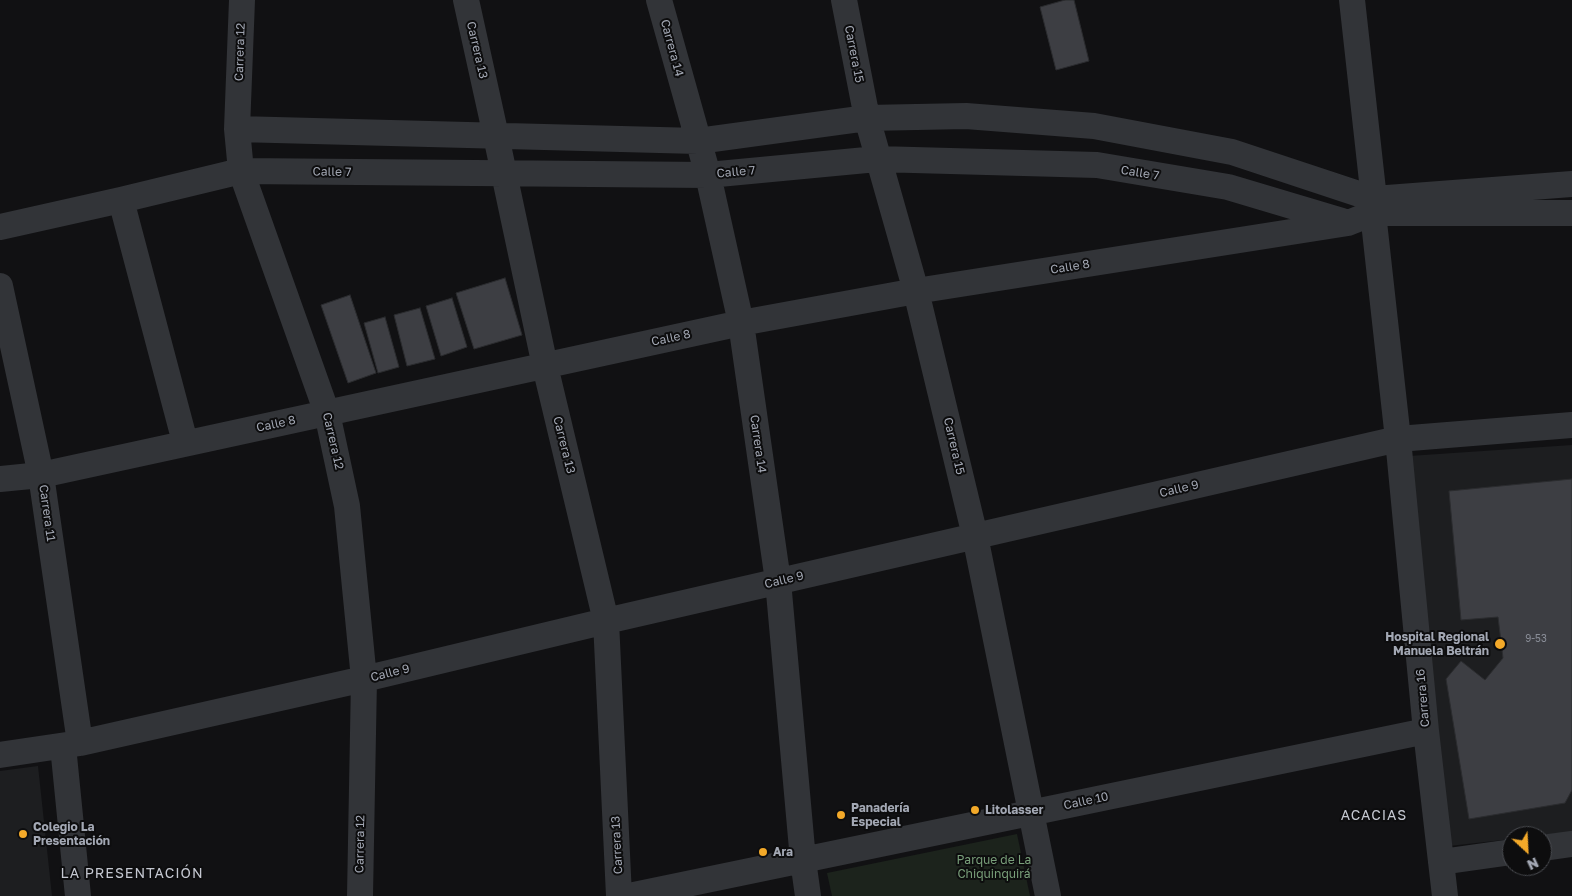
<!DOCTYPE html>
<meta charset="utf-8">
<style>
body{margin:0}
#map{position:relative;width:1572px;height:896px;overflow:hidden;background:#111113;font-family:"Golos Text",sans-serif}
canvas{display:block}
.north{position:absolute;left:1502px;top:826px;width:50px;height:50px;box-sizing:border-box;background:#0d0d0e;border:1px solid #494b50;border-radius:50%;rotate:155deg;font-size:14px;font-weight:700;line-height:20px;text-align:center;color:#a3a8b4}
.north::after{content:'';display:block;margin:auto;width:18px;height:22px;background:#f3a929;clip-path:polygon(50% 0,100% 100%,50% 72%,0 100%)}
</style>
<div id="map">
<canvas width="1572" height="896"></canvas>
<div class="north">N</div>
</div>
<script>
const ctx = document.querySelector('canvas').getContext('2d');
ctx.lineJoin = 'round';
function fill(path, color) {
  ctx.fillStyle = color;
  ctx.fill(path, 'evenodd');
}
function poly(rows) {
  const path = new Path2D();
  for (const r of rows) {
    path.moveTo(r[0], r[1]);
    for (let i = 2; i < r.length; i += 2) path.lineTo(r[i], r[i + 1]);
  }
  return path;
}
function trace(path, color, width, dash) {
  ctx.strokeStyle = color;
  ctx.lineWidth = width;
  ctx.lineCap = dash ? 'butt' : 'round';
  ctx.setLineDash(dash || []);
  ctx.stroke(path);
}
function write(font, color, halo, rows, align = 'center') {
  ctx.font = font + ' "Golos Text",sans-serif';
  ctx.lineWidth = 4;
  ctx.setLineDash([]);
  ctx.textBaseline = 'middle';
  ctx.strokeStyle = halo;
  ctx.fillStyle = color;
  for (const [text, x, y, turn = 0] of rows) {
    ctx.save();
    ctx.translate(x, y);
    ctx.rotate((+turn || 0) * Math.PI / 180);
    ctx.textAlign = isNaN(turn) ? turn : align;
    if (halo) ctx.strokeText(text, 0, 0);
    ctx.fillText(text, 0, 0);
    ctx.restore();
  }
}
fill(poly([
 [1572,445,1572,832,1534,836,1512,836,1512,839,1449,846,1409,456],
 [38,766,52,896,0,896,0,771]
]), '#1d1e20');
fill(poly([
 [1017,834,1030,896,832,896,827,873]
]), '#1c231c');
const building = poly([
 [1065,0,1074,0,1089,61,1056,70,1040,7,1065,0],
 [505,278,522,335,474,349,456,293,505,278],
 [350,295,376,373,348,383,321,305,350,295],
 [452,298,467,347,441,356,426,306,452,298],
 [420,308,435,359,407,366,394,315,420,308],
 [385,317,399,367,378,373,364,323,385,317],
 [1572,479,1572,790,1565,803,1469,819,1446,679,1461,661,1485,680,1503,658,1498,617,1461,620,1449,491,1572,479]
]);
fill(building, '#3d3e43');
trace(building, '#2b2c2f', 1);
trace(poly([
 [242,0,237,129,241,171,327,413,347,506,364,679,360,896],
 [466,0,496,136,545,366,606,621,619,896],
 [659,0,708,175,741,323,778,581,803,860,808,896],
 [844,0,867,118,916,291,975,536,1048,896],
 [1352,0,1374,199,1373,213,1398,439,1426,731,1445,896],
 [237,129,698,141,867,118,966,116,1094,126,1232,152,1374,199,1572,184],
 [121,200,185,442],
 [0,227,121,200,241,171,708,175,877,159,1097,165,1228,187,1342,221],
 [0,286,41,475,80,743],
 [0,479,41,475,741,323,916,291,1348,223,1373,213,1572,213],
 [63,746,78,896],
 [0,755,80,743,364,679,606,621,1398,439,1572,425],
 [1542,848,1572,844],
 [1441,862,1512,852],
 [629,896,1426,731]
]), '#323438', 26);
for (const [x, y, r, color] of [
 [1500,644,6,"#f3a929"],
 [975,810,5,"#f3a929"],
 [841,815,5,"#f3a929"],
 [23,834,5,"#f3a929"],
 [763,852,5,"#f3a929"]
]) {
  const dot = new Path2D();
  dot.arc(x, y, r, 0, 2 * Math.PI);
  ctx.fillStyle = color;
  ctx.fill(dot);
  trace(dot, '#0d0d0e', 2);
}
write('10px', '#8a8e98', null, [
 ["9-53",1536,639]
]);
write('12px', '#a3a8b4', '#0d0d0e', [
 ["Carrera 14",672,48,75],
 ["Carrera 13",477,50,77],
 ["Carrera 12",240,52,-88],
 ["Carrera 15",854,54,79],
 ["Calle 7",332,172,1],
 ["Calle 7",736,172,-5],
 ["Calle 7",1140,173,9],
 ["Calle 8",1070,267,-9],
 ["Calle 8",671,338,-12],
 ["Calle 8",276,424,-12],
 ["Carrera 12",333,441,77],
 ["Carrera 14",758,444,82],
 ["Carrera 13",564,445,76],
 ["Carrera 15",954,446,77],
 ["Calle 9",1179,489,-13],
 ["Carrera 11",47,513,82],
 ["Calle 9",784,580,-13],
 ["Calle 9",390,673,-14],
 ["Carrera 16",1423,698,-95],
 ["Calle 10",1086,801,-12],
 ["Carrera 12",360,844,-89],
 ["Carrera 13",617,845,-93]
]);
write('bold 12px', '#a3a8b4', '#0d0d0e', [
 ["Hospital Regional",1489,637,"right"],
 ["Manuela Beltrán",1489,651,"right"],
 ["Panadería",851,808],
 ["Especial",851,822],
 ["Litolasser",985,810],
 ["Colegio La",33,827],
 ["Presentación",33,841],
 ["Ara",773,852]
], 'left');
write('12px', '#799f7a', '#0d0d0e', [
 ["Parque de La",994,860],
 ["Chiquinquirá",994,874]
]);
ctx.letterSpacing = '1px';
write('14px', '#c4c7d0', '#0d0d0e', [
 ["ACACIAS",1374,816],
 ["LA PRESENTACIÓN",132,874]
]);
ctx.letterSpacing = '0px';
</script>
